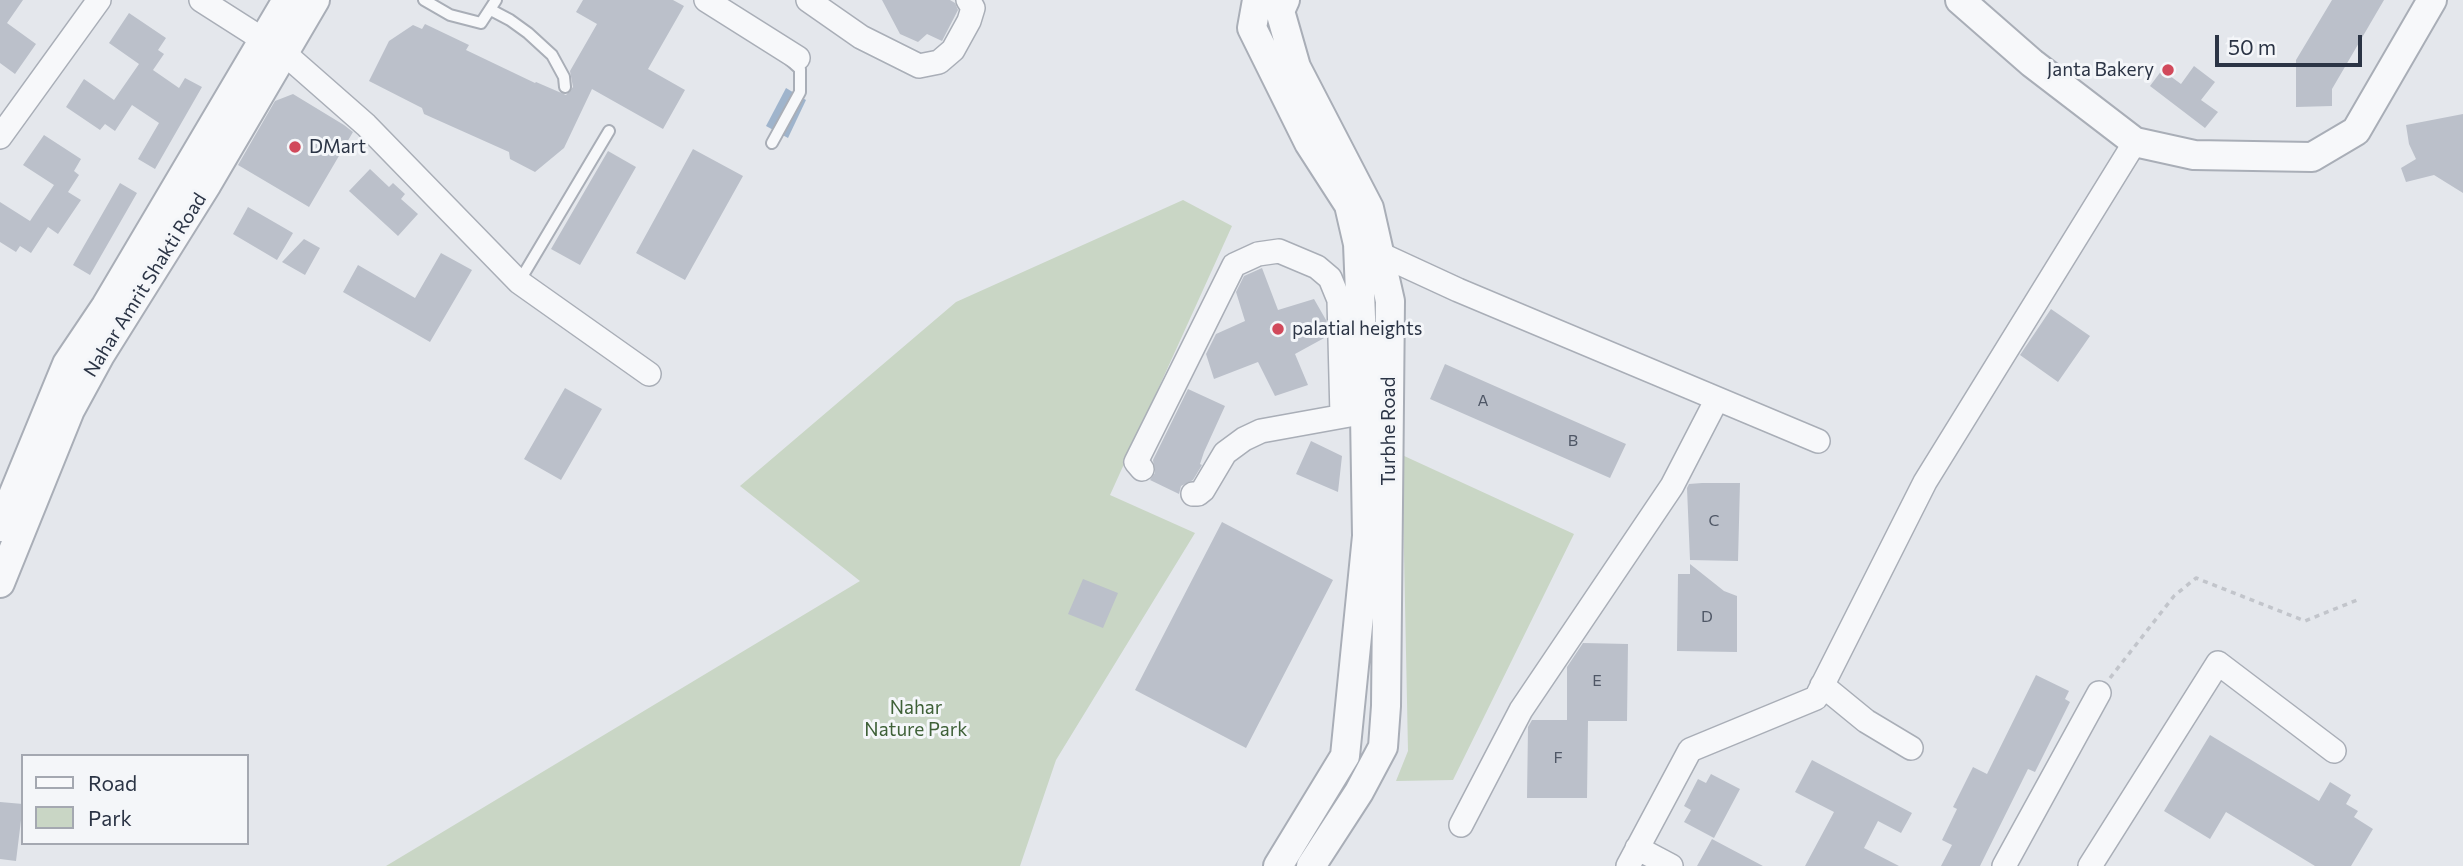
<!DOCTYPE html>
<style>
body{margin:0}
#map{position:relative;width:2463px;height:866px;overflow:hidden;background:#e4e7ec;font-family:Commissioner,sans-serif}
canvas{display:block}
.legend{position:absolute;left:21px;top:754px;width:228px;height:91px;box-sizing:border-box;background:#f4f6f9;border:2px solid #a4a8b1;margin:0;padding:9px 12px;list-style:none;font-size:21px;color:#2b3445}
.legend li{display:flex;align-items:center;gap:14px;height:35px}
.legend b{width:35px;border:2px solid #a4a8b1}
.scale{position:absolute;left:2215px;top:35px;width:147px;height:32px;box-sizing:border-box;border:4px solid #2b3445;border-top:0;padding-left:9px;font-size:21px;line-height:24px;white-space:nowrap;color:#2b3445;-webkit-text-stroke:5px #f4f6f9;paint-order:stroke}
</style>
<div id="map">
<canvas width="2463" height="866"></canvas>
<ul class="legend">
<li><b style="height:9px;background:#f7f8fa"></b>Road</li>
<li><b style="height:19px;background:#c9d6c5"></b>Park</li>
</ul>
<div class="scale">50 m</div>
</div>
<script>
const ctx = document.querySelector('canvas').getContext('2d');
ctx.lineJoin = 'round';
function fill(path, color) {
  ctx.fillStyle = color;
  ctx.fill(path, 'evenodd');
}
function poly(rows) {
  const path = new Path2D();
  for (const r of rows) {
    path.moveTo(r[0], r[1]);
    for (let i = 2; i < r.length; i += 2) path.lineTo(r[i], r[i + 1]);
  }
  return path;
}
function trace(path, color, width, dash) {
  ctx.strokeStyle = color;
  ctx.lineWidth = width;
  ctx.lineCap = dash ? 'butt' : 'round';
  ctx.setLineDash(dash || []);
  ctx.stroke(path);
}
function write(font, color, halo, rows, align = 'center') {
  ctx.font = font + ' Commissioner,sans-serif';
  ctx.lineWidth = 6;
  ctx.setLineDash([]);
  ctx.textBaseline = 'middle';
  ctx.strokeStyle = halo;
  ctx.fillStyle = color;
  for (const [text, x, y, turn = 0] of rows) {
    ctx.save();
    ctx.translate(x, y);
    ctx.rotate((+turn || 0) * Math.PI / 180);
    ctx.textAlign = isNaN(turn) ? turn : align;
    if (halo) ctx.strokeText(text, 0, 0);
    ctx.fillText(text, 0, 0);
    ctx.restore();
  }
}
fill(poly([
 [1183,200,1232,226,1110,495,1195,533,1056,760,1020,866,386,866,860,581,740,486,956,302],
 [1402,455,1574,534,1453,780,1396,781,1408,751]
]), '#c9d6c5');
fill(poly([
 [786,88,806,100,788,138,766,126]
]), '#9fb4cc');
fill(poly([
 [0,0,23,0,7,23,36,44,15,74,0,63],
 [583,0,673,0,684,6,648,69,685,90,663,129,592,89,564,148,535,172,510,159,509,152,424,114,422,108,369,81,389,41,413,25,422,29,425,24,469,45,466,50,535,83,536,82,566,95,573,87,570,71,597,24,576,12],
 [882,0,950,0,955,3,958,10,942,41,927,34,918,42,900,34],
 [2332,0,2384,0,2332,89,2332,106,2296,107,2296,60],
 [129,13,166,38,158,50,164,54,153,70,179,88,185,78,202,87,155,169,138,159,159,123,132,105,115,131,105,124,100,130,66,107,84,79,114,100,139,64,109,43],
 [2194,66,2215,82,2201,100,2218,112,2205,128,2150,86,2162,70,2181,84],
 [293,94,344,125,353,132,309,207,238,165,275,101],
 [2463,114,2463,193,2434,175,2406,182,2401,168,2416,159,2409,144,2406,125],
 [44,135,81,159,74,171,79,175,68,192,81,200,58,234,48,227,31,253,20,246,16,252,0,242,0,202,30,221,54,185,23,165],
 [693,149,743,176,685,280,636,253],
 [608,151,636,167,580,265,551,249],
 [370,169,389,187,393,183,405,194,401,199,418,214,398,236,349,191],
 [120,183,137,193,90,275,73,265],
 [248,207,293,233,277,260,233,234],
 [304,239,320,248,305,275,282,262],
 [441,253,472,270,430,342,343,292,358,265,415,298],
 [1262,268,1278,310,1314,299,1326,320,1326,337,1295,354,1308,385,1275,396,1258,362,1214,379,1206,354,1216,334,1245,321,1236,292,1244,276],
 [2051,309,2090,336,2058,382,2020,355],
 [1445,364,1626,444,1610,478,1430,399],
 [565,388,602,409,561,480,524,459],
 [1188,389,1225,406,1204,452,1200,464,1202,465,1193,480,1181,486,1179,494,1150,480,1155,473,1153,460],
 [1311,441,1342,456,1338,492,1296,474],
 [1702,483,1740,483,1738,561,1690,560,1687,488,1689,484],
 [1222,522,1333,580,1246,748,1135,690],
 [1690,564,1724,591,1737,596,1737,652,1677,651,1678,574,1690,574],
 [1083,579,1118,593,1103,628,1068,614],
 [1583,643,1628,644,1627,721,1588,721,1587,798,1527,798,1528,727,1532,720,1567,720,1567,667],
 [2036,675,2069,691,2065,699,2070,702,2035,772,2028,769,1980,866,1941,866,1952,845,1942,840,1957,809,1953,807,1973,767,1987,774],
 [2210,735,2319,801,2330,782,2351,795,2346,804,2358,811,2354,817,2373,829,2351,866,2315,866,2226,812,2210,839,2164,811],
 [1812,760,1912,813,1901,833,1878,821,1864,848,1899,866,1805,866,1834,812,1795,792],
 [1711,774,1740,789,1714,838,1684,822,1691,810,1684,806,1698,779,1706,783],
 [0,802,23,804,16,861,0,859],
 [1712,839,1763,866,1697,866]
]), '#bbc0ca');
const service = poly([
 [424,0,450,15,481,23,496,0],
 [491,10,510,20,528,33,552,55,564,77,565,87],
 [772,143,800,92,800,69,790,60],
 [519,282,609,131]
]);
const minor = poly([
 [201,0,284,53,366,125,519,282,649,374],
 [706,0,798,58],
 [808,0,861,37,919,66,939,62,953,50,969,21,973,8,968,0],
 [0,137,99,0],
 [1367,248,1458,290,1818,441],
 [1142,469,1136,462,1234,265,1258,254,1279,251,1317,267,1330,278,1339,300,1342,416],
 [1193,494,1198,494,1203,490,1225,453,1244,439,1261,431,1355,414],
 [1822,685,1866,721,1911,748],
 [1461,825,1521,710,1672,486,1717,399],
 [1637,848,1671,866],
 [1628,866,1690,750,1816,698,1925,482,2135,142],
 [2004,866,2099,693],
 [2090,866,2218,663,2334,751]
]);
const tertiary = poly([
 [1257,0,1252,28,1309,143,1349,205,1358,244,1365,415,1367,536,1345,756,1278,866],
 [1285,0,1280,11,1296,67,1369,208,1390,301,1386,706,1383,747,1359,792,1311,866],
 [1960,0,2032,63,2135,142,2194,155,2312,157,2356,131,2432,0],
 [0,527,67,364,106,306,287,0],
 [0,583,70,410,100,355,207,184,315,0]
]);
trace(service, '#a9aeb7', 14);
trace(minor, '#a9aeb7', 26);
trace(tertiary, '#a9aeb7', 32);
trace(poly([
 [2110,678,2174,596,2196,578,2305,621,2357,600]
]), '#c2c5cb', 3.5, [5, 5]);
trace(service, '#f7f8fa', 10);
trace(minor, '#f7f8fa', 23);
trace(tertiary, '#f7f8fa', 28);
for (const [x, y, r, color] of [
 [2168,70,7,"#d1495b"],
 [295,147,7,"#d1495b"],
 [1278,329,7,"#d1495b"]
]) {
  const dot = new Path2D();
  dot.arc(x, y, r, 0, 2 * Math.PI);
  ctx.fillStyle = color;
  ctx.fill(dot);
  trace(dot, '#f4f6f9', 2.5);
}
write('16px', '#4f5766', null, [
 ["A",1483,401],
 ["B",1573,441],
 ["C",1714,521],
 ["D",1707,617],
 ["E",1597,681],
 ["F",1558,758]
]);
write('19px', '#2b3445', '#f4f6f9', [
 ["Janta Bakery",2154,70,"right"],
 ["DMart",309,147],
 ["palatial heights",1292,329]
], 'left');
write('19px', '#2b3445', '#f4f6f9', [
 ["Nahar Amrit Shakti Road",145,285,-58],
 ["Turbhe Road",1389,431,-90]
]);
write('19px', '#3f6138', '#f4f6f9', [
 ["Nahar",916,708],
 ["Nature Park",916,730]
]);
</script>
